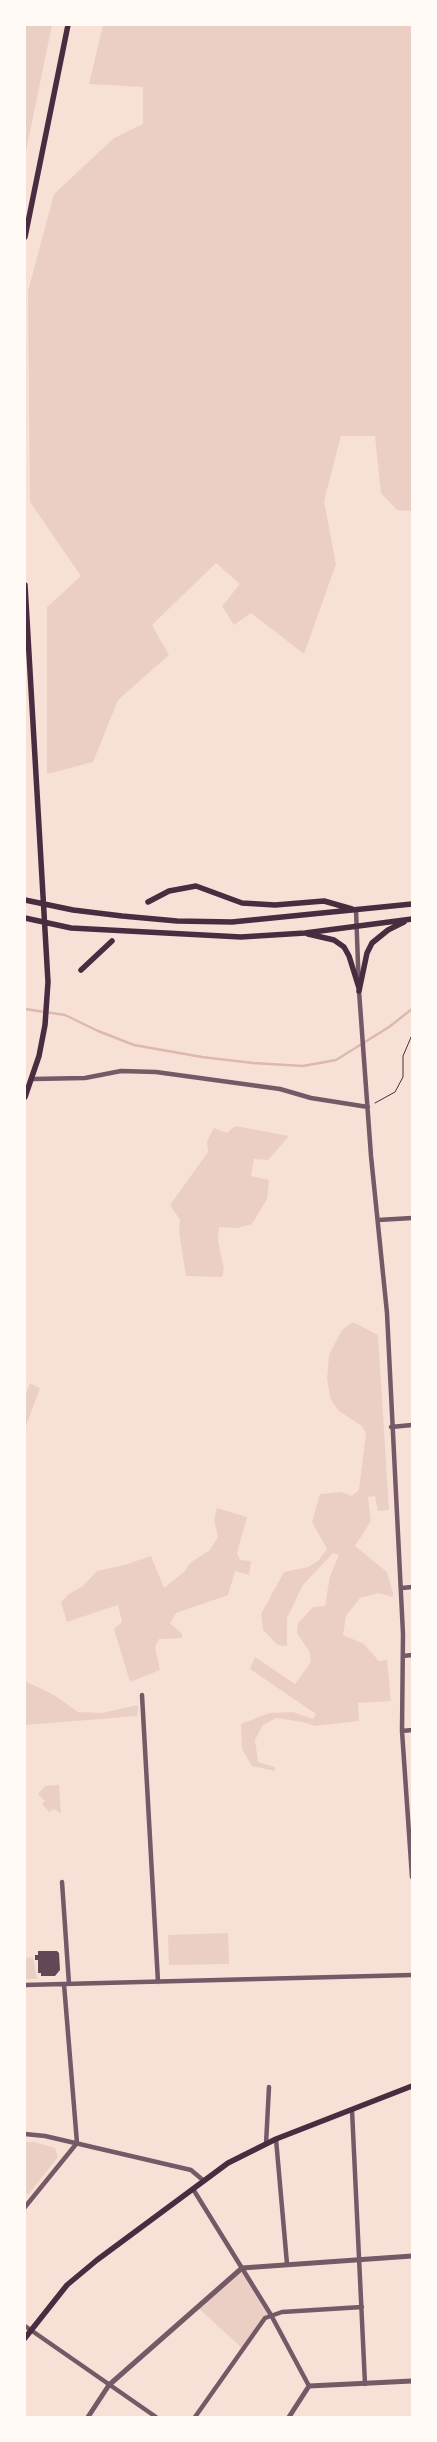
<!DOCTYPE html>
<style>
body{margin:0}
#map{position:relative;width:437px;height:2442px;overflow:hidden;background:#f7e1d7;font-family:"Work Sans",sans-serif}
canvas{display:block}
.frame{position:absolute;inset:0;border:26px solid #fffaf5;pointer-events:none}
</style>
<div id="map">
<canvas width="437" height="2442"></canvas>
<div class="frame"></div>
</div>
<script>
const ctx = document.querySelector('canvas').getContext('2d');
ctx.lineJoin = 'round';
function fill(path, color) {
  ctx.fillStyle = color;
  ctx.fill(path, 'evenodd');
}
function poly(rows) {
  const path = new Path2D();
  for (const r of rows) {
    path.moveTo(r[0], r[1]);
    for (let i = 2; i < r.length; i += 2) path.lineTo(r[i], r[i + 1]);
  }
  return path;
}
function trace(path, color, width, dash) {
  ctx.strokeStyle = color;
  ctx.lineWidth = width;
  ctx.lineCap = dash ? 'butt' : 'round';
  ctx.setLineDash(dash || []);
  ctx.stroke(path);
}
fill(poly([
 [25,25,52,25,25,156],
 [103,25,412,25,412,511,397,510,381,493,375,436,341,436,324,501,336,564,304,654,251,613,234,625,222,606,240,584,216,563,152,625,169,655,118,700,93,762,47,774,47,607,81,576,30,502,28,291,54,194,114,138,143,124,143,87,89,84],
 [235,1126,289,1136,268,1160,254,1159,251,1176,269,1180,267,1199,252,1224,238,1228,219,1227,218,1241,224,1269,222,1277,186,1276,179,1231,180,1220,170,1205,208,1152,207,1141,214,1128,227,1133],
 [353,1322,378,1335,389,1510,378,1511,375,1496,368,1497,371,1521,355,1546,387,1572,393,1593,393,1597,378,1593,360,1598,346,1616,343,1635,364,1644,379,1661,387,1660,391,1701,358,1703,359,1721,316,1726,302,1722,276,1718,263,1725,255,1740,258,1762,275,1767,275,1771,252,1766,242,1749,241,1724,269,1713,293,1712,313,1719,316,1714,250,1669,255,1657,295,1684,311,1662,309,1651,297,1633,298,1623,313,1607,325,1606,330,1576,339,1555,333,1553,303,1585,287,1618,287,1646,278,1645,263,1630,261,1614,284,1572,308,1567,318,1561,327,1549,312,1522,320,1494,341,1492,352,1496,359,1490,366,1433,362,1426,339,1411,331,1400,327,1379,329,1355,342,1330],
 [30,1383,40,1388,25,1429,25,1396],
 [217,1508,247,1517,237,1553,240,1560,251,1561,249,1575,235,1571,228,1595,176,1613,170,1623,182,1634,182,1638,159,1639,155,1647,160,1670,130,1682,114,1629,122,1622,118,1605,67,1622,61,1602,69,1594,83,1586,97,1571,124,1565,151,1556,164,1588,184,1572,190,1563,210,1550,218,1537,214,1519],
 [25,1681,54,1695,78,1712,102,1713,138,1705,138,1711,137,1716,25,1725],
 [59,1785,61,1814,54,1809,49,1812,42,1804,45,1801,38,1794,45,1786],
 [228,1933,229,1964,169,1965,168,1935],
 [33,1957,37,1979,25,1979,25,1958],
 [25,2142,34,2142,55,2148,58,2157,28,2195,25,2192],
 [242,2268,271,2315,265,2318,243,2349,197,2307]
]), '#ebcfc5');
trace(poly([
 [25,1009,65,1015,98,1031,134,1045,202,1057,253,1063,303,1066,336,1060,389,1027,412,1009]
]), '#dcb8b0', 2.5);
fill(poly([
 [38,1951,57,1951,59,1953,60,1970,55,1976,41,1976,41,1973,38,1973,38,1960,35,1960,35,1955,38,1955]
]), '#644757');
trace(poly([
 [375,1103,395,1092,403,1077,403,1056,412,1035]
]), '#4a2c40', 1);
trace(poly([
 [356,910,359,991,371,1156,387,1313,403,1634,402,1731,412,1877],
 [33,1079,85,1078,121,1071,156,1072,280,1089,311,1098,368,1107],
 [378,1220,412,1218],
 [391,1427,412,1425],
 [402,1588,412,1587],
 [403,1656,412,1655],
 [142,1695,158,1982],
 [402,1731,412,1730],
 [62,1882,69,1984],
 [25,1985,412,1975],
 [352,2110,365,2384],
 [25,2134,45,2136,191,2170,204,2181],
 [276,2139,287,2264],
 [266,2144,269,2087],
 [193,2189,271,2315,309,2386],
 [25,2207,77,2143,64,1984],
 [25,2326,156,2417],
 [195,2417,265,2318,282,2312,362,2307]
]), '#755966', 4.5);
trace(poly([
 [88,2417,109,2385,242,2268,412,2256],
 [289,2417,309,2386,412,2381]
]), '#755966', 5);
trace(poly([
 [25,237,68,25],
 [25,585,48,982,45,1025,39,1056,25,1097],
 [25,900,73,910,122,916,177,921,232,922,412,904],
 [148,902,169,891,196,886,242,903,275,905,324,901,352,909],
 [25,918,71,928,241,937,305,933,412,919],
 [308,934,334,940,344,947,349,956,359,988],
 [81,970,112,941],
 [359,991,367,953,372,943,388,930,404,922],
 [25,2338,67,2285,97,2260,228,2163,276,2139,412,2086]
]), '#4a2c40', 5.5);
</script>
